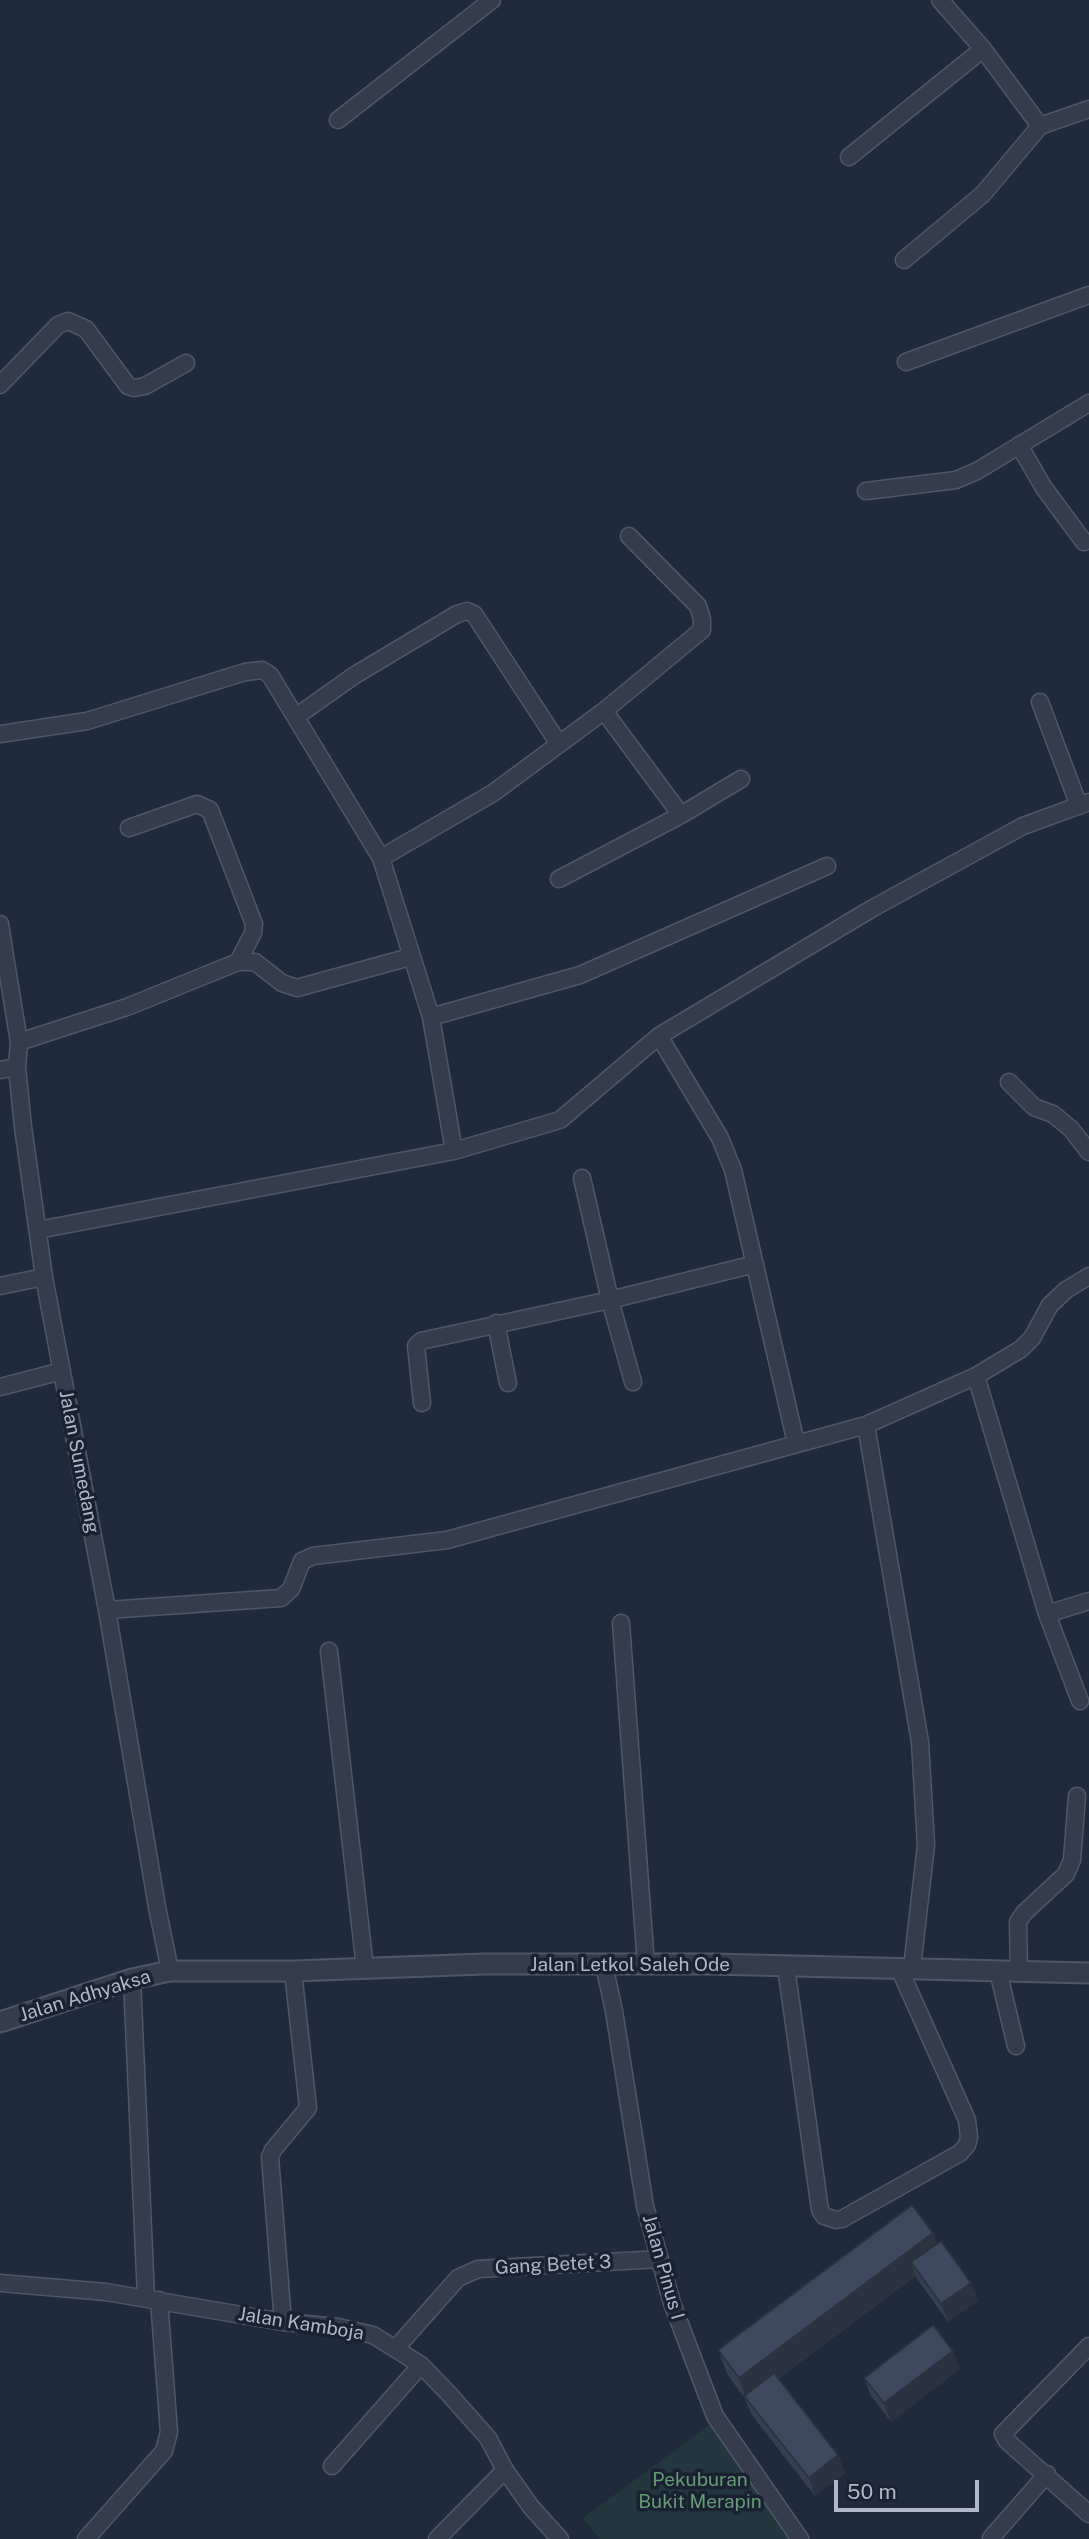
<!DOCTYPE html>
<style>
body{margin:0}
#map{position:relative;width:1089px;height:2539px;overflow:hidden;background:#202a3d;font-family:"Public Sans",sans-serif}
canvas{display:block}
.scale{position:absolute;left:834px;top:2480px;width:145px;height:32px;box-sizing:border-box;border:4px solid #afb7c9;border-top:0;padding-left:9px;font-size:21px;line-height:24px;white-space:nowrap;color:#afb7c9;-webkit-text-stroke:5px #192132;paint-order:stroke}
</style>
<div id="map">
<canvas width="1089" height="2539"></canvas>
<div class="scale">50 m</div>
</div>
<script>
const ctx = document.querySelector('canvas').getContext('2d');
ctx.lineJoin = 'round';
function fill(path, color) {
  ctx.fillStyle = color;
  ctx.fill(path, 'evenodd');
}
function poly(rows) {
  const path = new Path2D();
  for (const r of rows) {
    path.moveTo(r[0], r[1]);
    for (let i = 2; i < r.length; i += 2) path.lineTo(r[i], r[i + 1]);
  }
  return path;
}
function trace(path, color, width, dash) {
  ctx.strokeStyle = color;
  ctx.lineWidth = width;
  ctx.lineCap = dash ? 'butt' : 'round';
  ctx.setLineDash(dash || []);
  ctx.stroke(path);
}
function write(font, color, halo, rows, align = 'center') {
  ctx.font = font + ' "Public Sans",sans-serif';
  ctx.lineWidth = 7;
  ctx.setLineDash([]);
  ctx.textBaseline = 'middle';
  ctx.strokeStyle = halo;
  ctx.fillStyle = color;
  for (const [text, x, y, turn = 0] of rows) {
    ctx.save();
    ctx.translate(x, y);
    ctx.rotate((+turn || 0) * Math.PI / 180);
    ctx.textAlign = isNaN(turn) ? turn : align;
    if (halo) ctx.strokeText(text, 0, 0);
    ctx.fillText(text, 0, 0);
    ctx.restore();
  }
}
fill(poly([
 [711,2424,797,2539,600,2539,583,2518]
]), '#22383e');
const minor = poly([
 [940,0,983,49,1040,126],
 [338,120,492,0],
 [849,157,983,49],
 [904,260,983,194,1040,126,1089,109],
 [906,362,1089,295],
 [0,385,58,325,68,321,86,329,128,386,134,388,145,386,186,363],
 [1019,445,1044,488,1084,542],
 [866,491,956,480,977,471,1089,403],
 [1040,702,1079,806],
 [604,711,681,815],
 [297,716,355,675,457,614,467,611,474,614,559,744],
 [0,734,87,721,245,672,262,670,270,675,381,858,431,1017,454,1151],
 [129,828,197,804,210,810,254,924,253,933,238,962],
 [381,858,493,793,604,711,702,630,702,619,698,606,629,536],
 [559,879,681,815,741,779],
 [0,924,5,956],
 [0,957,5,956,19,1042,17,1067,23,1127,44,1277,107,1610,157,1907,170,1971],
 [431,1017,580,975,827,866],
 [659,1036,720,1138,733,1170,796,1443],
 [19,1042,127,1007,238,962,255,962,282,983,297,988,410,957],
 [0,1070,17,1067],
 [1009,1082,1034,1107,1053,1114,1071,1129,1089,1152],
 [582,1178,610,1300,633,1382],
 [38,1230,454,1151,560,1120,659,1036,873,908,1023,826,1089,802],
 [0,1286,44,1277],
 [496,1323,508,1383],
 [976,1376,1047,1614,1089,1601],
 [0,1387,62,1371],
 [422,1403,416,1346,421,1341,610,1300,755,1264],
 [866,1425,920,1742,926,1845,912,1968],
 [107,1610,281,1598,291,1589,302,1561,313,1556,447,1540,866,1425,976,1376,1021,1349,1032,1338,1050,1305,1066,1290,1089,1276],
 [1047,1614,1080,1701],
 [621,1623,646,1965],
 [329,1651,365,1968],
 [604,1965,614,2011,645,2206,672,2303,715,2416,800,2539],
 [786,1967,820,2210,824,2216,836,2220,842,2219,960,2153,967,2145,969,2137,967,2120,899,1968],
 [998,1971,1016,2046],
 [1019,1971,1018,1922,1024,1913,1066,1874,1072,1860,1077,1796],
 [132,1979,146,2298],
 [0,2283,106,2292,283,2322,338,2327,373,2335,421,2365,449,2394,488,2438,505,2470,531,2507,560,2539],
 [283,2322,270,2157,273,2150,308,2108,293,1971],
 [1089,2346,1003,2434,1007,2441,1089,2514],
 [396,2348,458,2278,478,2269,660,2259],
 [332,2466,421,2365],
 [991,2538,1047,2474],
 [86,2539,164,2451,169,2432,159,2300],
 [437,2539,505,2470]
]);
const tertiary = poly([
 [0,2022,132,1979,170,1971,293,1971,484,1964,710,1964,1089,1973]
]);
trace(minor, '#4f5768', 19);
trace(tertiary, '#4f5768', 23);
trace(minor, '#343c4d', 16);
trace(tertiary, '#343c4d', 19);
fill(poly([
 [937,2244,971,2283,978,2301,948,2322,918,2280,916,2276,778,2379,838,2455,845,2473,815,2496,751,2414,745,2399,727,2374,718,2350],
 [953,2351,960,2369,891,2422,871,2396,864,2378]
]), '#353f52');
fill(poly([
 [933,2233,942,2257,911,2262,916,2276,748,2401,746,2399,739,2378],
 [971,2283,978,2301,948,2322,941,2304],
 [953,2351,960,2369,891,2422,884,2403],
 [838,2455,845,2473,815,2496,809,2478]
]), '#2b3342');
const building = poly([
 [912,2205,933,2233,739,2378,718,2350,912,2205],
 [941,2241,971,2283,941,2304,911,2262,941,2241],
 [933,2325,953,2351,884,2403,864,2378,933,2325],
 [774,2373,838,2455,809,2478,744,2396,774,2373]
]);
fill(building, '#3e495f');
trace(building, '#2b3342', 2);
write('19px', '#afb7c9', '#192132', [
 ["Jalan Sumedang",79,1462,79],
 ["Jalan Letkol Saleh Ode",630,1965],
 ["Jalan Adhyaksa",85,1996,-17],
 ["Gang Betet 3",553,2265,-3],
 ["Jalan Pinus I",663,2267,74],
 ["Jalan Kamboja",301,2324,9]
]);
write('19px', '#639c75', '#192132', [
 ["Pekuburan",700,2480],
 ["Bukit Merapin",700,2502]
]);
</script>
